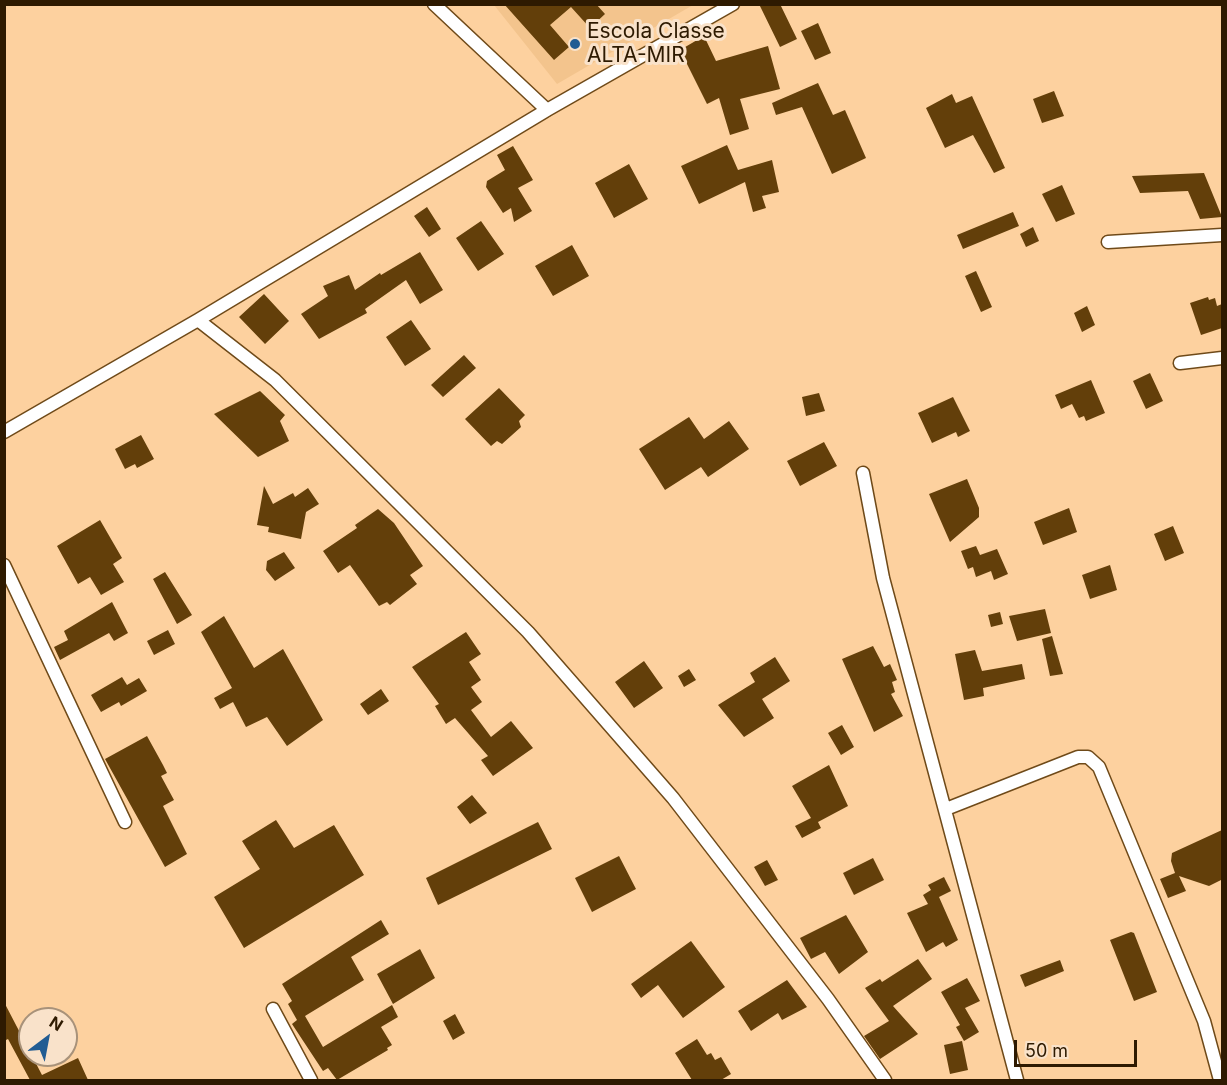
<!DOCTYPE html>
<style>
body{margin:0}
#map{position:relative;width:1227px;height:1085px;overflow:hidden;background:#fdd19f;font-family:Inter,sans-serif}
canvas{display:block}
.frame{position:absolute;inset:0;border:6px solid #2e1a01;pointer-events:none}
.north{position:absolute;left:18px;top:1007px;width:60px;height:60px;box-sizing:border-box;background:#f9e2ca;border:2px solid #a8927a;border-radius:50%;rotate:32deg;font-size:16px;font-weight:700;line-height:24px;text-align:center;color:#2e1a01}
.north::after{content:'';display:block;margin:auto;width:21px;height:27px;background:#215c93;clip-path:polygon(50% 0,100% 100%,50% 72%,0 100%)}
.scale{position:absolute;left:1014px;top:1040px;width:123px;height:27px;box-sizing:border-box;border:3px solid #2e1a01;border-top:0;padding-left:8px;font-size:18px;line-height:21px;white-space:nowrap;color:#2e1a01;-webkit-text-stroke:4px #f9e2ca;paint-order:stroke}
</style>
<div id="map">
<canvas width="1227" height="1085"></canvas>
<div class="frame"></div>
<div class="north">N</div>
<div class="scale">50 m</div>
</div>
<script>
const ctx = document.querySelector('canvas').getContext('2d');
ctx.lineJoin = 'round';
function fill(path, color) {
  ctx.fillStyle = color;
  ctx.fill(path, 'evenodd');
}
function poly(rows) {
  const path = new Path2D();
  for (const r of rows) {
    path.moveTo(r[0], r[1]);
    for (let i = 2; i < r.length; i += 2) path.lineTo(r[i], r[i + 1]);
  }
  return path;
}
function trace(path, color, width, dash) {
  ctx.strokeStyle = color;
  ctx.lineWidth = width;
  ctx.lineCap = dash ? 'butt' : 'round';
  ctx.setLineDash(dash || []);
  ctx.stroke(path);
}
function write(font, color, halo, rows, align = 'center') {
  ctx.font = font + ' Inter,sans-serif';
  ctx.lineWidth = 6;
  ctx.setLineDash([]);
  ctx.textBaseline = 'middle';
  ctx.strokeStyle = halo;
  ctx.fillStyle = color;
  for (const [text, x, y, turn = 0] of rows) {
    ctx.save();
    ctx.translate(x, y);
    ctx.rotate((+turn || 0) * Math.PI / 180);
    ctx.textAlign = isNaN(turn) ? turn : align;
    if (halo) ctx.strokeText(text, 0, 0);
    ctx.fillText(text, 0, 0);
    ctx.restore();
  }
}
fill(poly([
 [494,5,693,5,557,84]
]), '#f3c48d');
fill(poly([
 [504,4,596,4,605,14,590,28,571,7,550,25,569,47,554,60],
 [759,4,780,4,797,39,780,47],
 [818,23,831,53,815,60,801,31],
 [704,36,716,61,768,46,780,89,740,99,749,129,730,135,719,98,707,104,680,50],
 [818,83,833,115,845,110,866,158,832,174,802,107,776,115,772,103],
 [1054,91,1064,116,1042,123,1033,99],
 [952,94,956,103,972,96,1005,168,994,173,973,135,945,148,926,108],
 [727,145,738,170,772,160,779,192,762,196,766,208,753,212,745,182,699,204,681,166],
 [513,146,533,180,518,188,532,211,514,222,511,208,503,213,486,187,487,181,505,170,497,155],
 [629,164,648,199,614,218,595,183],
 [1204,173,1222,217,1200,219,1188,191,1140,193,1132,176],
 [1062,185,1075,214,1056,222,1042,194],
 [427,207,441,229,429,237,414,216],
 [1013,212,1019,226,963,249,957,235],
 [481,221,504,254,478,271,456,238],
 [1033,227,1039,241,1026,247,1020,234],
 [572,245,589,276,553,296,535,266],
 [420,252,443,290,420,304,406,280,365,309,367,313,319,339,301,314,328,296,323,286,349,275,355,290,380,273,381,275],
 [976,271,992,307,981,312,965,276],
 [264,294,289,321,265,344,239,317],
 [1208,297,1209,300,1215,298,1217,306,1222,304,1222,328,1201,335,1190,303],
 [1087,306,1095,325,1082,332,1074,313],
 [411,320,431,349,405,366,386,337],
 [464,355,476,368,443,397,431,385],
 [1150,373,1163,401,1146,409,1133,381],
 [1091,380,1105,413,1086,421,1084,416,1079,418,1072,404,1061,409,1055,395],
 [499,388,525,415,519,421,521,427,502,444,497,441,491,446,465,419],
 [260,391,285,415,280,421,289,441,258,457,214,414],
 [819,393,825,411,806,416,802,397],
 [953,397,970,431,958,437,956,432,932,443,918,413],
 [689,417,704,439,729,421,749,449,708,477,701,467,665,490,639,449],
 [141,435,154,459,137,468,135,464,125,469,115,449],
 [824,442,837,466,800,486,787,461],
 [967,479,979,508,979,517,950,542,929,494],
 [264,486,273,504,293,493,295,497,308,488,319,504,306,512,301,539,268,532,269,527,257,525],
 [1069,508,1077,532,1043,545,1034,522],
 [378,509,394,523,423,566,410,575,417,584,390,605,387,602,379,606,350,565,338,573,323,551,357,528,355,525],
 [100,520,122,558,113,564,124,582,101,595,90,577,78,584,57,546],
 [1173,526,1184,553,1165,561,1154,534],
 [976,546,980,555,997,549,1008,574,994,580,991,571,976,577,973,567,968,569,961,551],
 [284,552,295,568,275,581,266,570,267,561],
 [1110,565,1117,590,1090,599,1082,575],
 [165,572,192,615,177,624,153,579],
 [112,602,128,633,114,641,109,633,60,660,54,647,68,640,64,631],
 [1045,609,1051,633,1017,641,1009,616],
 [1000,612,1003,624,991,627,988,615],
 [224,616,254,668,283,649,323,720,287,746,267,717,246,727,233,702,220,709,214,698,232,688,201,632],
 [168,630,175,644,154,655,147,641],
 [466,632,481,654,469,662,481,680,471,687,482,702,471,710,491,737,511,721,533,748,493,776,481,760,488,756,455,718,446,724,435,706,439,704,412,667],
 [1052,636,1063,674,1050,676,1042,639],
 [873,646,884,667,890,664,897,680,892,682,895,692,891,694,903,716,874,732,842,659],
 [975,650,982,671,1022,664,1025,679,983,688,984,696,964,700,955,654],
 [775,657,790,681,762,699,774,718,744,737,718,705,755,682,750,673],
 [644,661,663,688,634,708,615,682],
 [689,669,696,680,684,687,678,676],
 [122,677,127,685,139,678,147,691,121,706,119,702,101,712,91,695],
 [381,689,389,701,368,715,360,704],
 [842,725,854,747,841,755,828,733],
 [147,736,163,765,167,773,161,776,174,800,163,806,187,854,165,867,105,759],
 [829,765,848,806,818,822,821,828,802,838,795,826,811,818,792,786],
 [472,795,487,813,470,824,457,807],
 [276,820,294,848,334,825,364,875,244,948,214,897,260,869,242,841],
 [538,822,552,849,438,905,426,878],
 [1222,830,1221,880,1209,886,1179,876,1186,891,1168,898,1160,879,1175,873,1171,861,1172,853],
 [619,856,636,889,592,912,575,878],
 [873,858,884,880,854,895,843,873],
 [767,860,778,880,765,886,754,867],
 [944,877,951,891,939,897,958,940,946,947,943,942,926,952,907,913,928,904,923,895,931,890,928,885],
 [846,915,868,952,839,974,825,952,811,959,800,938],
 [381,920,389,934,351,957,364,980,305,1016,323,1047,392,1005,398,1017,381,1027,392,1045,387,1048,388,1050,337,1080,328,1068,323,1071,292,1024,297,1020,288,1004,292,1001,282,984],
 [1131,932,1134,933,1157,992,1134,1001,1110,940],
 [691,941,725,987,683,1018,658,985,641,998,631,984],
 [420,949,435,978,393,1004,377,974],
 [918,959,932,979,893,1006,918,1034,880,1059,864,1036,889,1021,865,988,880,979,882,982],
 [1060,960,1064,971,1025,987,1020,975],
 [967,978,980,1001,965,1008,979,1032,964,1041,956,1027,960,1025,941,992],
 [787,980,807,1007,782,1020,778,1013,751,1031,738,1011],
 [4,1002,42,1075,78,1058,88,1080,30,1080,8,1039,4,1041],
 [455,1014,465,1033,453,1040,443,1021],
 [697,1039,707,1055,711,1053,715,1060,721,1057,731,1074,721,1080,692,1080,675,1053],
 [962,1041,968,1070,950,1074,944,1045]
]), '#633f0a');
const minor = poly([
 [434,4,547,110],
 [1108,242,1222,235],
 [198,320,275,380,528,632,673,798,828,999,885,1080],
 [1180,363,1222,358],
 [4,432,198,320,547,110,733,4],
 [863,473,883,578,1017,1080],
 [4,565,125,822],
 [946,809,1078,757,1088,757,1099,767,1204,1021,1220,1080],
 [273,1009,311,1080]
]);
trace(minor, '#6f4a19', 15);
trace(minor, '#fff', 12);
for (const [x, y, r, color] of [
 [575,44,6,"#215c93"]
]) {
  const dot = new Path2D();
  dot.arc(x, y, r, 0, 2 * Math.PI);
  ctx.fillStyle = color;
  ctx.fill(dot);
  trace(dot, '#f9e2ca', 2);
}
write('21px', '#2e1a01', '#f9e2ca', [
 ["Escola Classe",587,32],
 ["ALTA-MIR",587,56]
], 'left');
</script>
